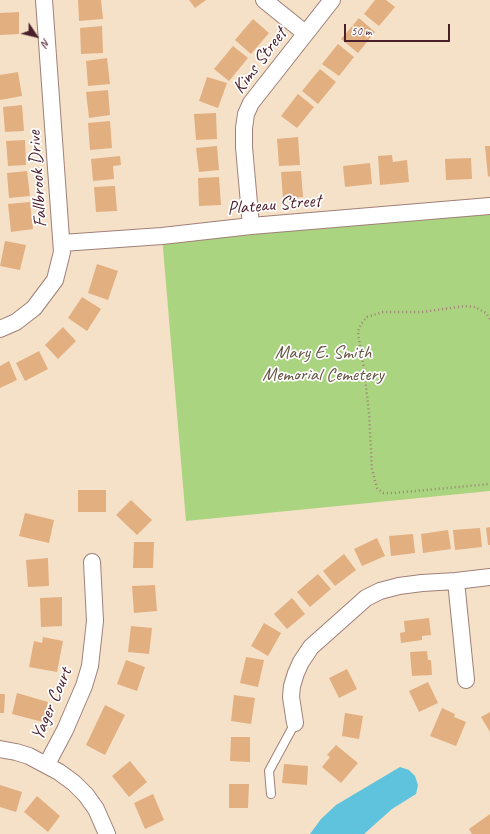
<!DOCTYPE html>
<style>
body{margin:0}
#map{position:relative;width:490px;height:834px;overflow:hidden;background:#f5e1c7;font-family:Caveat,sans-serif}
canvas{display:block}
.north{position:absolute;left:16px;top:16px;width:40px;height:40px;-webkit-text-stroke:3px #fff;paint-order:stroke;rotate:125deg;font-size:11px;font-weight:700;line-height:16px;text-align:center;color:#4a1f2b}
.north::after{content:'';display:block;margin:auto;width:14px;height:18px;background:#4a1f2b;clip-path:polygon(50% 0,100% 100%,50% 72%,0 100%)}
.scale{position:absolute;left:344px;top:24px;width:106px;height:18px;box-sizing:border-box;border:2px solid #4a1f2b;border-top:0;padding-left:5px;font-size:12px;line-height:14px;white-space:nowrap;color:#4a1f2b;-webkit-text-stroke:3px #fff;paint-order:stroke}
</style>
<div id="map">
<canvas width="490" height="834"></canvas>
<div class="north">N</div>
<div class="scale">50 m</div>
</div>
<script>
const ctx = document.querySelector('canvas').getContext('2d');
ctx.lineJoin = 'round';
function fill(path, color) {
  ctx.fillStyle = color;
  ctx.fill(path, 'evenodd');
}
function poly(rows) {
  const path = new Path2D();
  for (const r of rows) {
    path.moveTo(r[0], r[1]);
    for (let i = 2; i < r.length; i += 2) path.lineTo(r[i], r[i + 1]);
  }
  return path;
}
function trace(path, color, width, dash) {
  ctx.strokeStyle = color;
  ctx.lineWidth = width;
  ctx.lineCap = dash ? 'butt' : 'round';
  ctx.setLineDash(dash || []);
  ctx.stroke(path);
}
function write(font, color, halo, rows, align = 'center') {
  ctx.font = font + ' Caveat,sans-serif';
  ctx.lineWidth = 3.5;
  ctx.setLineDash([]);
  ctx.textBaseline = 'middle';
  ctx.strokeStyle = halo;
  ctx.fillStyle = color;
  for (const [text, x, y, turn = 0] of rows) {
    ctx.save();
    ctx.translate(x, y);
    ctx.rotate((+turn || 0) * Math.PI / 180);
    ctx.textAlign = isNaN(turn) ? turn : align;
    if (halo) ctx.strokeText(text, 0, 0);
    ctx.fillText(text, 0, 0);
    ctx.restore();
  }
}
fill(poly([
 [490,206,490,491,186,521,162,236]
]), '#aad47f');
fill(poly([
 [400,767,409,770,415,776,418,785,416,794,392,809,364,834,310,834,321,819,336,805]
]), '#5fc3dd');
fill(poly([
 [78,0,101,0,103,19,79,21],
 [189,0,206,0,195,8],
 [375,0,386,0,395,7,379,26,364,14],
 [19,12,19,34,0,35,0,13],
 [359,18,375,32,358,53,341,39],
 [253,19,269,33,251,54,235,40],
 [102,26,103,53,81,54,80,28],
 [338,44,354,57,339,76,322,64],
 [233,46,248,58,229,81,214,69],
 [107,58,110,84,88,86,86,61],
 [320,69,336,82,318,104,302,91],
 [18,72,22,96,0,100,0,75],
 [207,77,227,83,218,108,199,101],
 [108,90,110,115,89,118,86,92],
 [298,94,314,107,297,128,281,116],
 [22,105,24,131,5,132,3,107],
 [216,113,217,139,196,140,194,114],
 [110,121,112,148,90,150,88,123],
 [298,137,300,165,279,166,277,139],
 [25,140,26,165,8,166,6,141],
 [217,146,219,170,199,172,196,148],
 [485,146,490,146,490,176,488,177],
 [392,155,393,162,407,160,409,182,380,185,378,156],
 [120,156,121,165,113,166,114,179,93,181,91,159],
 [471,158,472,179,446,180,445,159],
 [370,163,372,184,345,187,343,166],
 [27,171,30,196,9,198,7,173],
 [301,171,303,197,283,199,281,172],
 [219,177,221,205,199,206,198,178],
 [115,186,117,211,96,212,94,187],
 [30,202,33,229,11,232,8,204],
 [5,241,26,245,20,270,0,266],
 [97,264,118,271,108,300,88,293],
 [82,297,101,309,87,331,68,318],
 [63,327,76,341,58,359,45,345],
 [39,351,48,369,25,381,16,363],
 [9,361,17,380,0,388,0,366],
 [78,490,106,490,106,512,78,512],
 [131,500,152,520,137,535,116,515],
 [25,513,54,520,49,543,19,536],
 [490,527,490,545,488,545,486,528],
 [480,528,482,547,455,550,453,530],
 [448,530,451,549,423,553,421,534],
 [413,534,415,553,391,556,389,536],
 [377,538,385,556,362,566,354,549],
 [134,542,154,542,153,568,133,568],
 [344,554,356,570,335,586,323,571],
 [48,558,49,586,28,587,26,560],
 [318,574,331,589,310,607,297,592],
 [155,585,157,611,134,613,132,586],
 [62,597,62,626,41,627,40,598],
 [292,598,305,614,287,629,274,614],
 [429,618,431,635,422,636,422,640,401,643,400,633,405,632,404,621],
 [264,623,281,633,268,656,251,646],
 [131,626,152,628,149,654,128,652],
 [43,637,63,641,57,672,29,667,34,641,42,643],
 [427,651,428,660,431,660,432,675,412,676,410,652],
 [246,657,264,660,258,687,240,683],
 [126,660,145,667,137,691,117,684],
 [347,669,357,689,339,698,329,678],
 [428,682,438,703,419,712,409,691],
 [17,693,48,702,43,722,12,714],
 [0,694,5,694,4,713,0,713],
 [234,695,255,698,251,724,231,721],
 [105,705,125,715,105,755,86,745],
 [442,708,455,714,454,717,466,722,456,746,430,736],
 [490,712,490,732,481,717],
 [345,713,363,716,359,739,342,736],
 [231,737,250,737,250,762,230,761],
 [336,745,358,763,341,783,322,767,330,757,327,755],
 [130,761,147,782,129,797,112,776],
 [284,764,308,766,307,785,282,783],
 [229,784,249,784,248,808,229,808],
 [0,785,22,792,16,812,0,807],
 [153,794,164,820,145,829,134,803],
 [37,796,60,816,48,832,24,812],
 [490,814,490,834,472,834,469,829]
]), '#e2af81');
const lane = poly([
 [271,794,269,771,295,723]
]);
const street = poly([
 [264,0,305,33],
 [251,226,244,147,244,128,246,114,251,103,332,0],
 [62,243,162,236,251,226,490,206],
 [0,329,16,322,34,308,55,280,62,252,44,0],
 [456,581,466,680],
 [295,723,291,697,292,686,296,673,301,662,311,647,366,598,380,591,399,586,422,583,456,581,490,577],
 [0,749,16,752,29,756,59,772,74,783,86,795,96,809,107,834],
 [47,764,65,730,84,686,90,666,95,621,92,562]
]);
trace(lane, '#a08079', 10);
trace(street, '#a08079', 18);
trace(poly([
 [490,319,486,313,475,307,465,306,422,312,383,312,367,317,361,324,358,331,359,340,364,369,369,413,372,469,377,488,383,493,393,493,490,484]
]), '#a08079', 2.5, [1, 3]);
trace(lane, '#fff', 8);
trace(street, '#fff', 16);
write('19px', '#4a1f2b', '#fff', [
 ["Kims Street",260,61,-53],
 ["Fallbrook Drive",38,179,-94],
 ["Plateau Street",274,205,-5],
 ["Yager Court",52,704,-67]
]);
write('19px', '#675544', '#fff', [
 ["Mary E. Smith",323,353],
 ["Memorial Cemetery",323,375]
]);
</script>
